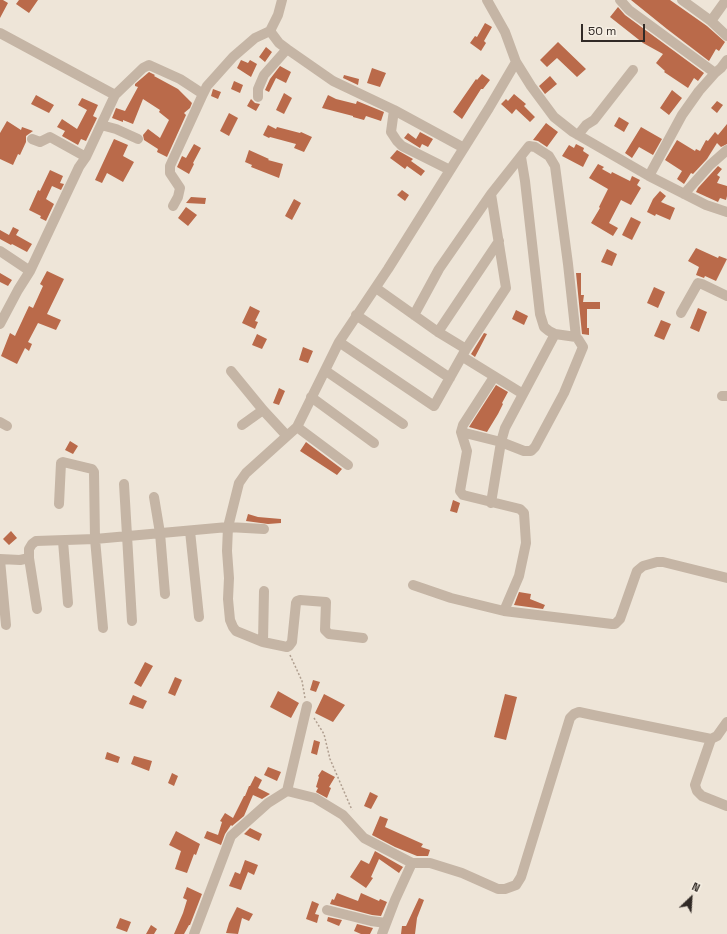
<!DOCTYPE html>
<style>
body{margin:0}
#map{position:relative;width:727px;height:934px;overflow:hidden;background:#eee5d8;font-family:"Space Grotesk",sans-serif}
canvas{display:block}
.north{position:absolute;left:671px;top:878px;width:40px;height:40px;-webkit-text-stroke:3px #f6efe4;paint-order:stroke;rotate:25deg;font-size:11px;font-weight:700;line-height:16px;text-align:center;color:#312a26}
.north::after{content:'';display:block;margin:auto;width:14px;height:18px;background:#312a26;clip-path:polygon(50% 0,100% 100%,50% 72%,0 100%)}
.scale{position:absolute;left:581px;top:24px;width:64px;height:18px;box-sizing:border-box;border:2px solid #312a26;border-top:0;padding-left:5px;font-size:12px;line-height:14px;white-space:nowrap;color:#312a26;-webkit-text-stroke:3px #f6efe4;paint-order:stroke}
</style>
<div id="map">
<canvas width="727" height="934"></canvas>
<div class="north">N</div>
<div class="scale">50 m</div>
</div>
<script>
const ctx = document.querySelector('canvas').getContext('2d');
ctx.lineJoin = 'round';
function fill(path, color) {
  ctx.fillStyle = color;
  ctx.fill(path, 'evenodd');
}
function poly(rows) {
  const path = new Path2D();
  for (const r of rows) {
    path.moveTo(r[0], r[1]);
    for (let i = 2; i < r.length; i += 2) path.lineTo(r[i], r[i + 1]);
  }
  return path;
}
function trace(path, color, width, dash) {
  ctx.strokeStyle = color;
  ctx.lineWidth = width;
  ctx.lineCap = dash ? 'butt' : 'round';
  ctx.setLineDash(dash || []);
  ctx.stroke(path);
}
fill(poly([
 [0,0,3,0,8,3,0,18],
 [19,0,38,0,29,13,16,4],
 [631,0,670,0,707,26,725,42,719,51,716,49,709,61,667,29],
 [618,7,625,15,704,73,698,81,694,78,688,88,664,72,665,71,656,63,663,54,643,43,610,17],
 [485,23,492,27,484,41,486,43,481,51,470,43,475,36,477,37],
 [558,42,586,69,577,77,557,58,547,67,540,60],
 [266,47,272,52,265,62,259,57],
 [241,60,248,63,250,60,257,64,251,77,237,68],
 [280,66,291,72,286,83,276,78,269,92,265,90,270,79],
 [372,68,386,73,380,87,367,83],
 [149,72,155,75,154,76,178,89,192,103,190,108,184,113,186,115,167,157,157,152,158,149,144,140,143,135,148,129,160,138,169,120,159,112,160,110,143,99,133,124,123,120,123,122,112,118,116,108,125,111,138,87,135,86,135,84],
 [482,74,490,80,483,89,481,89,462,119,453,112,476,79,477,80],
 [344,75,359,79,358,85,343,78],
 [550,76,557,84,545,94,539,86],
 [234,81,243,85,240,93,231,89],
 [213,89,221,92,218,99,211,96],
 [672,90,682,98,669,115,660,108],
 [284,93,292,98,284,114,276,110],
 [514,94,526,104,524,106,535,117,530,122,516,109,512,114,501,104,506,99,508,101],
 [36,95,54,105,49,113,31,104],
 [328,95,336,99,356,104,357,101,384,112,381,121,366,116,364,120,353,117,353,116,322,108],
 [82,98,98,105,93,116,97,118,86,141,81,139,78,145,62,136,65,131,57,127,62,119,77,129,87,110,78,105],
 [251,99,255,103,260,104,256,111,247,106],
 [717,101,723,105,717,113,711,108],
 [229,113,238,118,229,136,220,131],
 [619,117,629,123,624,132,614,126],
 [7,121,21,130,22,127,33,131,26,136,26,142,20,155,18,154,13,165,0,159,0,133],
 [546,123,558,132,547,147,538,141,533,140],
 [727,124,727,144,721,147,717,143,707,159,693,174,691,173,684,184,677,179,682,171,665,160,677,140,695,151,696,149,700,151,706,140,708,141,715,132,718,135],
 [268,125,276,129,277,127,300,133,301,132,312,137,304,152,294,148,296,144,270,137,269,138,263,135],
 [641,127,662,139,653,155,639,147,632,158,625,153],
 [420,132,433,139,428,147,422,144,420,148,404,138,408,133,416,139],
 [114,139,128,145,123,156,134,162,123,182,107,173,102,183,95,180],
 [194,144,201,148,193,163,194,164,189,174,177,167,182,156,186,158],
 [576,144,584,148,583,151,589,155,583,167,562,156,569,145,574,148],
 [249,150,269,159,268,160,283,164,279,178,251,167,252,165,245,162],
 [397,150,413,159,411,161,425,171,421,176,407,166,405,169,390,158],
 [598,164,604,167,602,169,611,174,612,172,630,181,632,176,640,180,637,185,641,188,631,205,621,200,609,223,618,228,613,236,591,223,600,208,599,207,608,189,589,178],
 [718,166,722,169,717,175,720,177,717,183,727,186,727,196,726,200,720,198,718,202,696,192,698,188],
 [50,170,63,176,60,183,64,184,61,190,52,186,46,199,54,204,46,221,40,218,41,216,29,210,38,190,40,191],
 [402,190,409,195,405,201,397,195],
 [660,191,666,196,661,202,675,208,670,220,656,214,655,216,647,212,653,199],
 [191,197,206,198,205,204,186,203],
 [294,199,301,203,292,220,285,216],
 [186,207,197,215,188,226,178,218],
 [631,217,641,222,632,240,622,235],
 [13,227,19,230,16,235,32,244,27,252,12,244,11,245,0,239,0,230,9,235],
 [696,248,718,258,719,256,727,259,716,281,705,276,704,278,696,275,699,267,688,261],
 [607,249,617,254,612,266,601,262],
 [47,271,64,279,47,314,61,320,56,330,38,323,28,342,32,344,29,351,25,348,17,364,1,356,10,333,15,336,29,306,33,308,43,286,40,284],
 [0,273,12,280,8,286,0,282],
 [576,273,581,273,581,295,584,295,583,302,600,302,600,309,587,309,587,328,589,328,589,335,582,334],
 [654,287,665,292,658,308,647,303],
 [250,306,260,311,255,321,258,322,255,329,242,323],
 [698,308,707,312,699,332,690,328],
 [516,310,528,316,524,325,512,319],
 [661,320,671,324,664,340,654,336],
 [484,333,487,334,475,357,471,354],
 [257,334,267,339,262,349,252,345],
 [303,347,313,351,308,363,299,360],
 [496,385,508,392,502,403,503,404,498,414,487,432,469,427],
 [279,388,285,391,279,405,273,403],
 [70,441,78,446,73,454,65,450],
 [306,442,342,469,337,475,300,451],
 [453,500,460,503,457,513,450,511],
 [248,514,258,517,281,519,281,523,268,524,246,521],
 [11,531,17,538,9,545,3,539],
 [519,592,531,594,530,599,545,605,543,609,514,605],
 [145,662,153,666,141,687,134,683],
 [175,677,182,680,175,696,168,693],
 [313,680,320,682,316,692,310,690],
 [278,691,299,703,291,718,270,707],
 [324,694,345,705,333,722,315,713],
 [505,694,517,697,506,740,494,737],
 [133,695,147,701,143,709,129,704],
 [314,740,320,742,317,755,311,753],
 [107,752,120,757,118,763,105,759],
 [134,756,152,761,149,771,131,764],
 [268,767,281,772,277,781,264,775],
 [322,770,335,777,329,787,331,788,327,798,316,792,318,788,316,787,319,777,318,776],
 [172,773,178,776,174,786,168,783],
 [255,776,262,780,258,788,270,794,262,799,253,795,244,816,232,826,231,825,225,834,221,845,204,838,207,831,218,835,222,822,220,821,225,813,233,818,244,796,245,796,249,786,250,786],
 [370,792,378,796,371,809,364,806],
 [380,816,388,819,385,827,423,844,421,847,430,850,428,856,417,856,395,847,372,835],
 [250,828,262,834,259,841,244,834],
 [176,831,200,844,196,855,194,854,187,873,175,869,181,851,169,845],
 [375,851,403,867,399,873,379,859,371,877,373,878,366,888,350,877,361,860,369,864],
 [245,860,258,865,254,875,248,872,241,890,229,886,235,872,240,874],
 [187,887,202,894,190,925,189,925,184,934,174,934,183,913,187,900,183,898],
 [337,893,358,901,361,893,379,901,380,899,387,902,381,916,372,915,330,904,332,899,334,900],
 [419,898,424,900,417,918,415,934,401,934,402,926,406,926],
 [312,901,319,904,315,914,319,915,317,923,306,919],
 [237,907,253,914,249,921,242,918,238,934,226,933,229,923],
 [328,917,342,920,339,926,327,921],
 [120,918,131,922,127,932,116,928],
 [357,924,373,928,370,934,361,934,354,931],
 [151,925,157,929,154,934,146,934]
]), '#ba6a4a');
trace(poly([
 [290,655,302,681,305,698],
 [314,718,324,734,330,759,352,810]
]), '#b09f90', 1.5, [2, 2]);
trace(poly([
 [487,0,505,32,516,62,531,86,554,117,573,132,649,176,706,205,727,212],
 [620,0,629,10,715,73,721,68,727,60],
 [682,0,711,21,727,36],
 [711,21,726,0],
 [270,31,279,43,287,49,333,81,394,110,464,148],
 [0,33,115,95],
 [258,97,258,89,264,75,287,49],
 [394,110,391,132,397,141,402,146,450,170],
 [101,125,116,129,138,139],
 [578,135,586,125,594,120,633,70],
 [32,139,40,142,50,137,86,157],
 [521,157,525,181,540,314,544,327,549,331,555,334,576,337,578,339,583,347,564,393,535,447,531,451,524,451,501,442,505,428,555,334],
 [649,176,682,115,699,91,715,73],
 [684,194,710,165,727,150],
 [173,206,178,197,180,188,170,173,170,166,203,94],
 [0,251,30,271],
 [376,288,438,332,466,349],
 [681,313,698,283,702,284,727,296],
 [356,315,450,378],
 [414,315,439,269,491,194,529,146,535,147,549,156,555,166,568,264,576,337],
 [0,324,18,290,30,271,79,167,86,157,115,95,143,68,149,65,180,79,203,94,207,86,233,57,255,38,270,31,278,15,282,0],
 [438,332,499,241],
 [339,342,434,406,466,349,506,288,491,194],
 [463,357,523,394],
 [231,371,263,410,287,436],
 [326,371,403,424],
 [494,377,463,425,461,432,467,451,460,491,463,495,520,509,524,513,526,543,519,576,504,611],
 [722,396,727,396],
 [311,397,374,443],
 [0,422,7,426],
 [242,425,263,410],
 [297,427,348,465],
 [461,432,501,442,491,503],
 [124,484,132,621],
 [154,497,160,533,165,594],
 [59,504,61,463,63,462,92,469,94,472,95,539,103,628],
 [264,529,228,527,227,551,229,578,228,599,230,620,233,627,236,631,263,642,287,647,289,646,292,642,296,603,297,601,300,600,326,602,325,630,329,634,363,638],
 [190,531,199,617],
 [63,541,68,603],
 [29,558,37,609],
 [0,559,20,560,29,558,29,549,32,544,36,541,95,539,228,527,239,483,246,473,297,427,339,342,388,269,489,108,516,62],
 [0,560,6,625],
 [413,585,451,598,504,611,612,624,615,624,620,619,637,571,643,566,657,562,663,562,727,578],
 [263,642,264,591],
 [711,739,695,785,697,791,702,796,727,806],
 [287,791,307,706],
 [327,910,371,921,386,923],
 [194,934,231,836,268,803,287,791,315,798,343,815,364,838,412,863],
 [382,934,395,900,412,863,430,863,462,873,498,889,505,889,516,885,521,877,570,718,574,714,579,712,593,715,711,739,717,736,727,722]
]), '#c5b5a5', 10);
</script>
